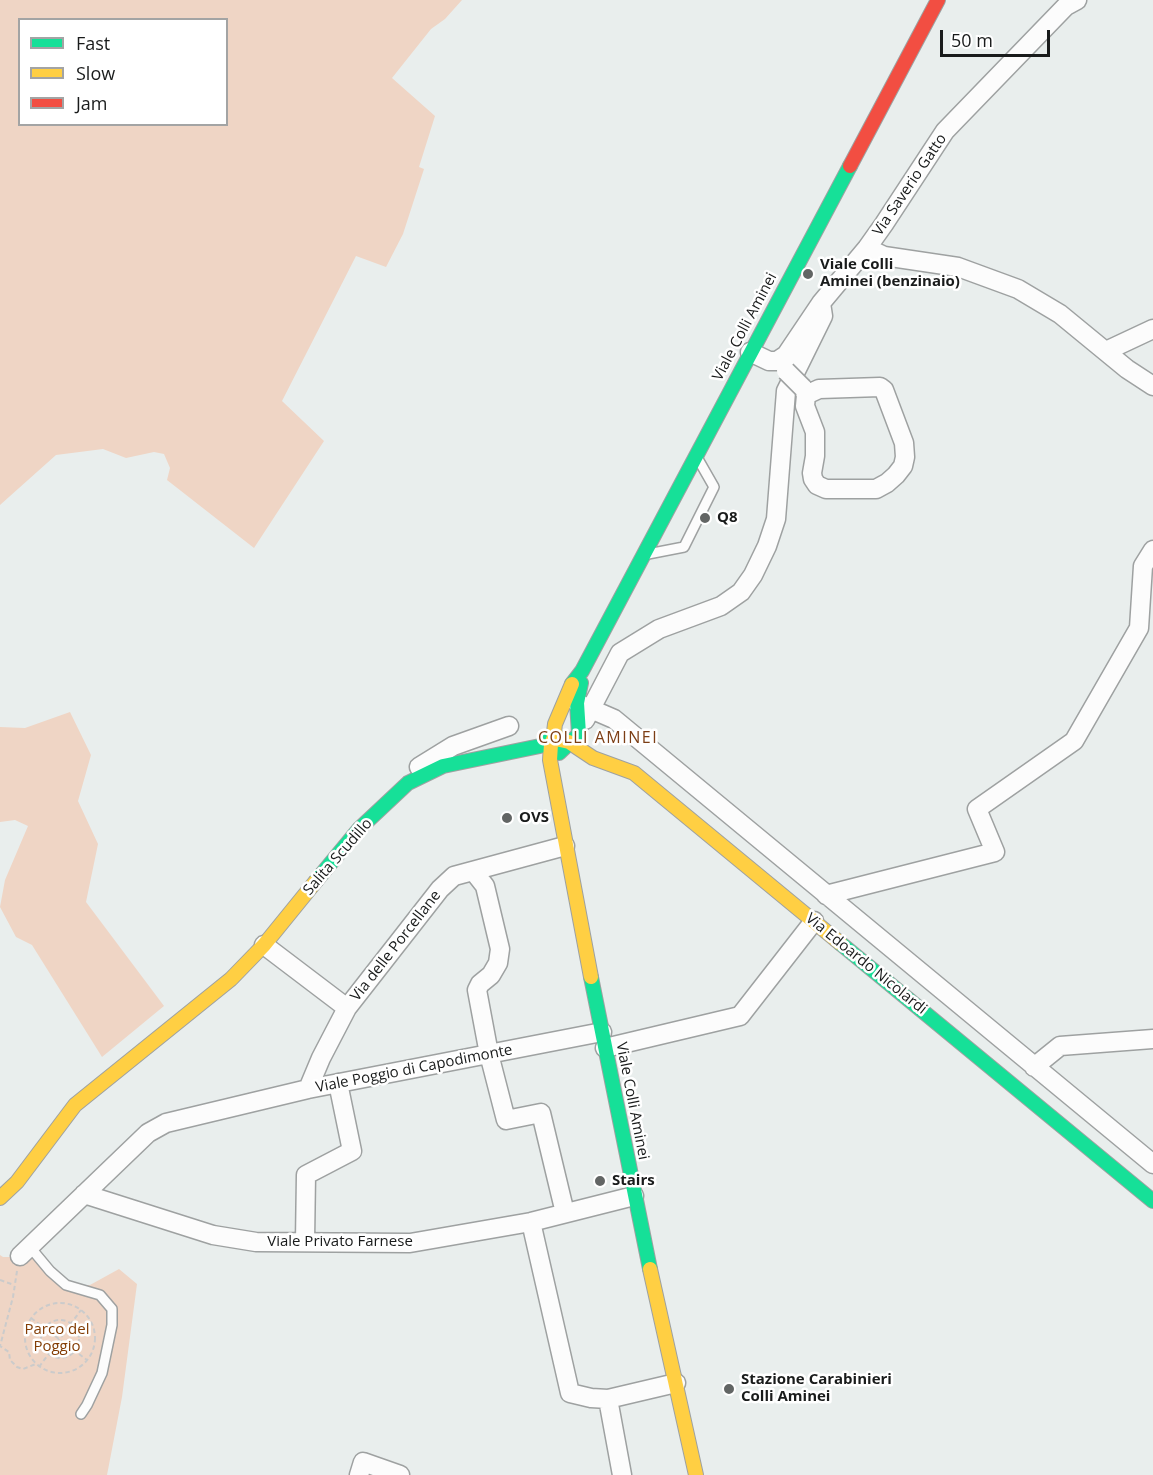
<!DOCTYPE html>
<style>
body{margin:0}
#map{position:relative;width:1153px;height:1475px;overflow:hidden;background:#e9eeed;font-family:"Open Sans",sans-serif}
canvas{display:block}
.legend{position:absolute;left:18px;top:18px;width:210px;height:108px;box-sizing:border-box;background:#fff;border:2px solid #a3a4a4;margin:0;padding:8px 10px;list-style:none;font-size:18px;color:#191b1b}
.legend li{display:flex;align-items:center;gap:12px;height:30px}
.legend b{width:30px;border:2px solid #a3a4a4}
.scale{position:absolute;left:940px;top:30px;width:110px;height:27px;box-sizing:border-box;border:3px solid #191b1b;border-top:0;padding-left:8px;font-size:18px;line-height:21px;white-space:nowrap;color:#191b1b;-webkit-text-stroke:4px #fff;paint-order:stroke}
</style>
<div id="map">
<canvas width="1153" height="1475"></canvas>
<ul class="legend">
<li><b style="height:8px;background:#16e098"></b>Fast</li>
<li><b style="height:8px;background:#ffcf43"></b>Slow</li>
<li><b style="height:8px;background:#f24e42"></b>Jam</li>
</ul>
<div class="scale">50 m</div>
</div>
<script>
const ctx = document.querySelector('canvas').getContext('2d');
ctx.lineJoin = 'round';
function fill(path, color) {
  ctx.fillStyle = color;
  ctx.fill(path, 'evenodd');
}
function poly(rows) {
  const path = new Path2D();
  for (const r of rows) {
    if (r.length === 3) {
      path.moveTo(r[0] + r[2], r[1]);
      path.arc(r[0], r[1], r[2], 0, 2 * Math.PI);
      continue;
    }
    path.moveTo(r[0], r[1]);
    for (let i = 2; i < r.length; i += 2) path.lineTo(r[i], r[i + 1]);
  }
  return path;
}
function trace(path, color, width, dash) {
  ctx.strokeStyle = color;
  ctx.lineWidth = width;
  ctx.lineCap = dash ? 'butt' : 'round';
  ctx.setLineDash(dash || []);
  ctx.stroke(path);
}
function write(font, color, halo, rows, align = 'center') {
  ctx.font = font + ' "Open Sans",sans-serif';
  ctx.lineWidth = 5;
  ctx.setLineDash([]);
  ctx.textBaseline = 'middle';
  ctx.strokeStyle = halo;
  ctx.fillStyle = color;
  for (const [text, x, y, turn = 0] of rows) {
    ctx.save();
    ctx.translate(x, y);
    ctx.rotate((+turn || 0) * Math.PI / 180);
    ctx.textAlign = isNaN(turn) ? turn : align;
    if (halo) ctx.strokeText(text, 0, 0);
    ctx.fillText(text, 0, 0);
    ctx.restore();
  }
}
fill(poly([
 [0,0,462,0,445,19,431,29,392,78,435,116,419,167,424,169,403,234,386,267,356,256,282,401,324,441,254,548,167,480,170,468,164,454,154,452,126,458,103,449,56,455,0,505],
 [20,20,226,20,226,124,20,124],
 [70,712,91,755,78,801,98,844,86,902,164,1006,102,1057,32,945,16,937,0,907,5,880,28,826,15,820,0,822,0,727,25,728],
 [0,1255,3,1257,42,1257,68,1281,80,1286,90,1285,119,1269,137,1284,122,1397,107,1475,0,1475]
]), '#efd5c5');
const lane = poly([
 [648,554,684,547,714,487,698,459],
 [30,1247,50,1271,66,1285,100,1295,112,1309,112,1325,102,1373,87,1405,81,1414]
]);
const street = poly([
 [867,248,884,256,958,267,1018,289,1060,314,1127,369,1153,386],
 [1106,351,1153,329],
 [750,352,769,361,777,361,786,355,821,303,867,248,884,224,945,131,1066,6,1077,0],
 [803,388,806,395,805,406,815,432,815,456,812,473,813,479,817,485,826,489,876,489,887,483,896,475,903,466,905,457,904,443,884,390,880,387,819,389,806,395],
 [577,703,614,719,1153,1164],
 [585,720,620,653,659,629,721,606,741,592,753,575,767,546,776,519,786,391,823,316,821,303],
 [419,767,453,746,509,726],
 [474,872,485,886,500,949,498,963,491,975,480,984,477,990,489,1054,506,1120,541,1113,565,1213],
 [826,895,995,852,977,809,1074,741,1139,628,1143,566,1153,550],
 [264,945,347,1008],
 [605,1048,740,1016,814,921],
 [1034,1067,1060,1046,1153,1039],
 [308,1089,321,1058,347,1008,440,889,454,876,565,846],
 [84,1194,213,1235,256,1242,410,1243,531,1222,634,1196],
 [531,1222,570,1393,591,1398,608,1399,676,1383],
 [305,1241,306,1175,352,1151,338,1083],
 [20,1256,148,1133,166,1123,308,1089,602,1032],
 [608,1399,622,1475],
 [359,1475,363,1462,400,1475]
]);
const fast = poly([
 [572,684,582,671,850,166],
 [559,753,579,734,577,703,581,683],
 [316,881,359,829,408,783,443,766,540,746,555,735],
 [840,943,1153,1201],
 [591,977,650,1269]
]);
const slow = poly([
 [572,684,555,724,554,732,560,740,569,742,593,758,634,773,840,943],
 [555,735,551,744,550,760,591,977],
 [0,1198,17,1182,75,1105,231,979,264,945,316,881],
 [650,1269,696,1475]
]);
const jam = poly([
 [850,166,938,0]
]);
trace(lane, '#9ea1a1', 12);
trace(street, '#9ea1a1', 21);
trace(fast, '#9ea1a1', 16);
trace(slow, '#9ea1a1', 16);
trace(jam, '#9ea1a1', 16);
trace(poly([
 [17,1271,13,1297,0,1346,9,1352,10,1360,17,1367,23,1369,36,1364],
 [0,1280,14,1285],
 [60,1338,35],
 [31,1318,87,1360],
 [60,1339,19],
 [39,1367,81,1310]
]), '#cbcbcb', 2, [4.5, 3]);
trace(lane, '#fcfcfc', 9);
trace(street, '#fcfcfc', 18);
trace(fast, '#16e098', 14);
trace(slow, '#ffcf43', 14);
trace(jam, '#f24e42', 14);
const streetBridge = poly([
 [786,371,803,388]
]);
trace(streetBridge, '#9ea1a1', 21, []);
trace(streetBridge, '#fcfcfc', 18);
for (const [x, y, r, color] of [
 [808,274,6,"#626564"],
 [705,518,6,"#626564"],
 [507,818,6,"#626564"],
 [600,1181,6,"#626564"],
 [729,1389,6,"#626564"]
]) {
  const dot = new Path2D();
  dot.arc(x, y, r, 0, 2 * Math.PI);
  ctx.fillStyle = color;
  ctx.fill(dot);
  trace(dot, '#fff', 2);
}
write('15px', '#191b1b', '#fff', [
 ["Via Saverio Gatto",910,185,-56],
 ["Viale Colli Aminei",745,327,-62],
 ["Salita Scudillo",338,857,-49],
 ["Via delle Porcellane",396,946,-52],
 ["Via Edoardo Nicolardi",866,964,39],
 ["Viale Poggio di Capodimonte",414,1069,-11],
 ["Viale Colli Aminei",632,1101,79],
 ["Viale Privato Farnese",340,1242]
]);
write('bold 15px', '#191b1b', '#fff', [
 ["Viale Colli",820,265],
 ["Aminei (benzinaio)",820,282],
 ["Q8",717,518],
 ["OVS",519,818],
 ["Stairs",612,1181],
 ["Stazione Carabinieri",741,1380],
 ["Colli Aminei",741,1397]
], 'left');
write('15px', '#833d05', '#fff', [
 ["Parco del",57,1330],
 ["Poggio",57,1347]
]);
ctx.letterSpacing = '1.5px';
write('16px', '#7c3e15', '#fff', [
 ["COLLI AMINEI",598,738]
]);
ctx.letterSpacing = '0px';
</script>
